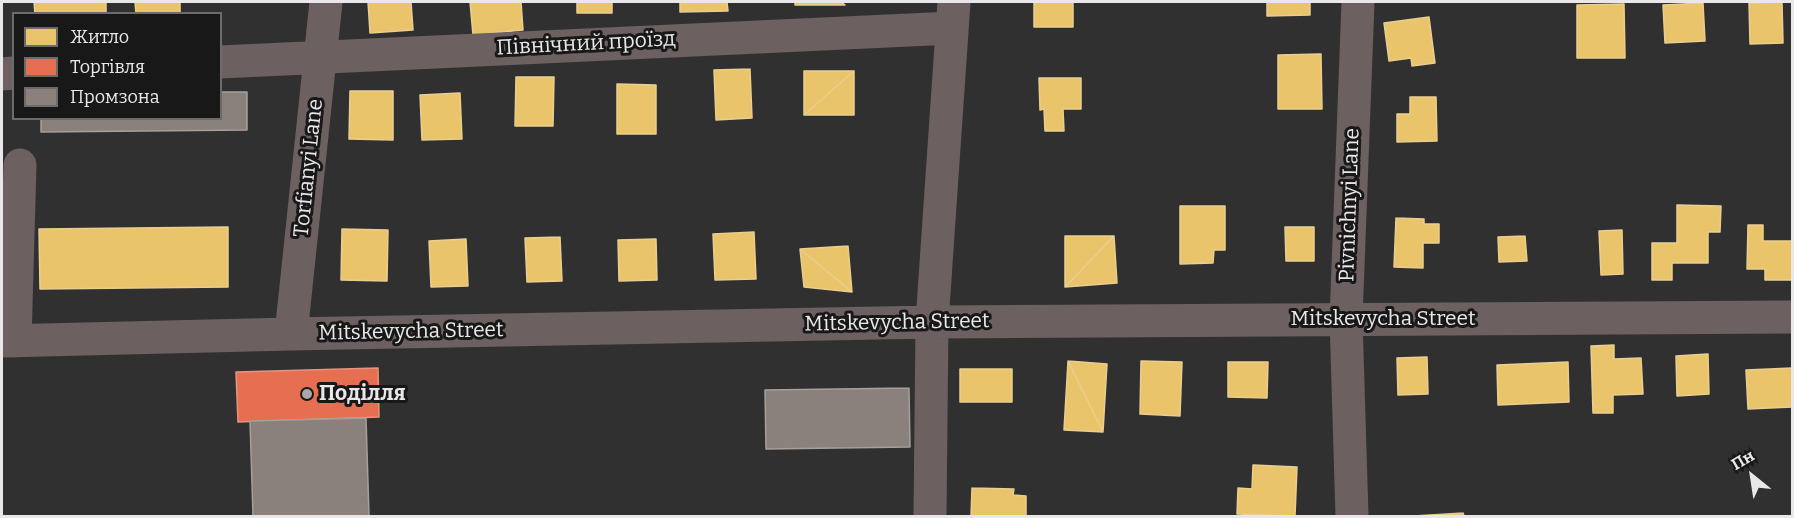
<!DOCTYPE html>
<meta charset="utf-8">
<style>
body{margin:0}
#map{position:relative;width:1794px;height:518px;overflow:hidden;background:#313031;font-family:Bitter,serif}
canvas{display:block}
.frame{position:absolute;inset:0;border:3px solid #e9e7e9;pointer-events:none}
.legend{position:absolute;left:12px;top:12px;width:210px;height:108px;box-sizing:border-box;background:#191819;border:2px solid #6c6b6c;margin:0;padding:8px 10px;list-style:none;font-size:18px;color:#e9e7e9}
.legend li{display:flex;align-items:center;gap:12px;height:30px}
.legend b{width:30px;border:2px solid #6c6b6c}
.north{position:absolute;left:1722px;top:446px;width:60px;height:60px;-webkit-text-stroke:4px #191819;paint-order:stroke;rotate:330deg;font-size:16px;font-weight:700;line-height:24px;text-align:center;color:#e9e7e9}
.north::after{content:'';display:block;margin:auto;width:21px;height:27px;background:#e9e7e9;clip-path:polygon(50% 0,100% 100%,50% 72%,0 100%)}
</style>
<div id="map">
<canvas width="1794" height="518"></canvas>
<div class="frame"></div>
<ul class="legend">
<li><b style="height:16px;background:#e9c46a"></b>Житло</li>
<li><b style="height:16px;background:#e76f51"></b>Торгівля</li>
<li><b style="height:16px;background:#8a817c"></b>Промзона</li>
</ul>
<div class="north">Пн</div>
</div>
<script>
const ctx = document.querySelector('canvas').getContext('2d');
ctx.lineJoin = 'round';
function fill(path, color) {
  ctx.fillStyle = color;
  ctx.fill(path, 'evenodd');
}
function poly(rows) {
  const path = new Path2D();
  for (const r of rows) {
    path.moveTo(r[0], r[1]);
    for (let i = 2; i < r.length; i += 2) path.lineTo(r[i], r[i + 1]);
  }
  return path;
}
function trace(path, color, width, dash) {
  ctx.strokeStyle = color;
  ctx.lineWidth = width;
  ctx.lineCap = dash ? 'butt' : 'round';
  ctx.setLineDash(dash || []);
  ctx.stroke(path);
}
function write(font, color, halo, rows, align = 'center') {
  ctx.font = font + ' Bitter,serif';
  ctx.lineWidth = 6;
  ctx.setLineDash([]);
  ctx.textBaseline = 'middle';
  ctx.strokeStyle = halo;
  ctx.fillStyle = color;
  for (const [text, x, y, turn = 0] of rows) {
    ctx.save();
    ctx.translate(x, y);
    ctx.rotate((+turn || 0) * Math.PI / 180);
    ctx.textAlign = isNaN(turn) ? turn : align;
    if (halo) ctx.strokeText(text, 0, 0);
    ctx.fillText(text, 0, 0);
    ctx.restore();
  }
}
const homes = poly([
 [34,2,106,2,106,14,35,14,34,2],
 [135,2,180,2,180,14,136,14,135,2],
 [368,2,411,2,413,30,370,33,368,2],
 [470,2,521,2,523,30,473,35,470,2],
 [577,2,612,2,612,13,577,13,577,2],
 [680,2,727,2,728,11,680,12,680,2],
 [795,2,841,2,845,5,795,5,795,2],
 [1034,2,1073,2,1073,27,1034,27,1034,2],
 [1267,2,1310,2,1310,15,1267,16,1267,2],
 [1782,2,1783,43,1750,44,1749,3,1782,2],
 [1703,3,1705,41,1665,43,1663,5,1703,3],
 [1624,4,1625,58,1577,58,1577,5,1624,4],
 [1429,17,1435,63,1412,66,1411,58,1389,61,1384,23,1429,17],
 [1321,54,1322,109,1278,109,1278,55,1321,54],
 [750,69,752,118,716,120,714,70,750,69],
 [804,71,854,71,804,115,804,71],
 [854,71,854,115,804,115,854,71],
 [516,77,554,77,553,126,515,126,516,77],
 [1039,78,1081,78,1081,109,1063,109,1064,131,1045,131,1044,109,1040,110,1039,78],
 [617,84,656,85,656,134,617,134,617,84],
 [350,91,393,91,393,140,349,139,350,91],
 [460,93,462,139,422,140,420,95,460,93],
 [1410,97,1436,97,1437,141,1397,142,1397,114,1410,114,1410,97],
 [1677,205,1721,206,1720,232,1708,232,1708,263,1672,263,1672,280,1652,280,1652,243,1677,243,1677,205],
 [1180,206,1225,206,1225,250,1214,250,1213,263,1180,264,1180,206],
 [1396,218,1424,219,1424,224,1439,224,1439,243,1423,243,1423,268,1394,267,1396,218],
 [1748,225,1763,225,1763,241,1792,241,1792,280,1765,280,1765,269,1747,269,1748,225],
 [228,227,228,287,40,289,39,229,228,227],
 [1285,227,1314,227,1314,261,1286,261,1285,227],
 [342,229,388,230,387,281,341,280,342,229],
 [1622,230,1623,274,1601,275,1599,231,1622,230],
 [754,232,756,279,715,280,713,234,754,232],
 [1065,236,1114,236,1065,287,1065,236],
 [1114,236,1117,283,1065,287,1114,236],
 [1525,236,1527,261,1499,262,1498,237,1525,236],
 [560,237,562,281,527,282,525,238,560,237],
 [466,239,468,286,431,287,429,241,466,239],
 [656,239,657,280,619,281,618,240,656,239],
 [848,246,852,292,800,249,848,246],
 [800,249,852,292,804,287,800,249],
 [1614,345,1614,359,1641,358,1643,394,1613,395,1613,413,1593,413,1591,346,1614,345],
 [1708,354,1709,394,1677,396,1676,356,1708,354],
 [1427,357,1428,394,1398,395,1397,358,1427,357],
 [1068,361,1107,364,1103,432,1068,361],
 [1068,361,1103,432,1064,430,1068,361],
 [1141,361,1182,362,1180,416,1140,414,1141,361],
 [1228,362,1268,362,1267,398,1228,397,1228,362],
 [1568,362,1569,402,1498,405,1497,365,1568,362],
 [1792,368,1792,407,1748,409,1746,370,1792,368],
 [960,369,1012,369,1012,402,960,402,960,369],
 [1253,465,1297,467,1295,516,1237,514,1238,488,1252,489,1253,465],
 [972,488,1014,489,1013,495,1026,496,1026,516,971,516,972,488],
 [1463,513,1464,516,1414,516,1463,513]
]);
fill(homes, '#e9c46a');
trace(homes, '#e9ce90', 1.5);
const shops = poly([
 [378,368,379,417,238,422,236,372,378,368]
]);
fill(shops, '#e76f51');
trace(shops, '#e8937f', 1.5);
const industry = poly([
 [220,92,247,92,247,130,41,132,41,118,220,118,220,92],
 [909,388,910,447,766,449,765,390,909,388],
 [366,418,369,516,253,516,250,421,366,418]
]);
fill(industry, '#8a817c');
trace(industry, '#a6a09d', 1.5);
trace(poly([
 [220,62,952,28],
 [2,74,14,73],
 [291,334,326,2],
 [2,341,291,334,932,322,1792,317],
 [15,341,20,165],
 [930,516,932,322,954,2],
 [1352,516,1346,319,1358,2]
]), '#6c6060', 33);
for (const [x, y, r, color] of [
 [307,394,6,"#a9a7a9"]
]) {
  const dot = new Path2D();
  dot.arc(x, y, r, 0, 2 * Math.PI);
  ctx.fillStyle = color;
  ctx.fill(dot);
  trace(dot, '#191819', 2);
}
write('21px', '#e9e7e9', '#191819', [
 ["Північний проїзд",586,44,-3],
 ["Torfianyi Lane",309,168,-84],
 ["Pivnichnyi Lane",1350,205,-88],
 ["Mitskevycha Street",1383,319],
 ["Mitskevycha Street",897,323,-1],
 ["Mitskevycha Street",411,332,-1]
]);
write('bold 21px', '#e9e7e9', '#191819', [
 ["Поділля",319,394]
], 'left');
</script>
